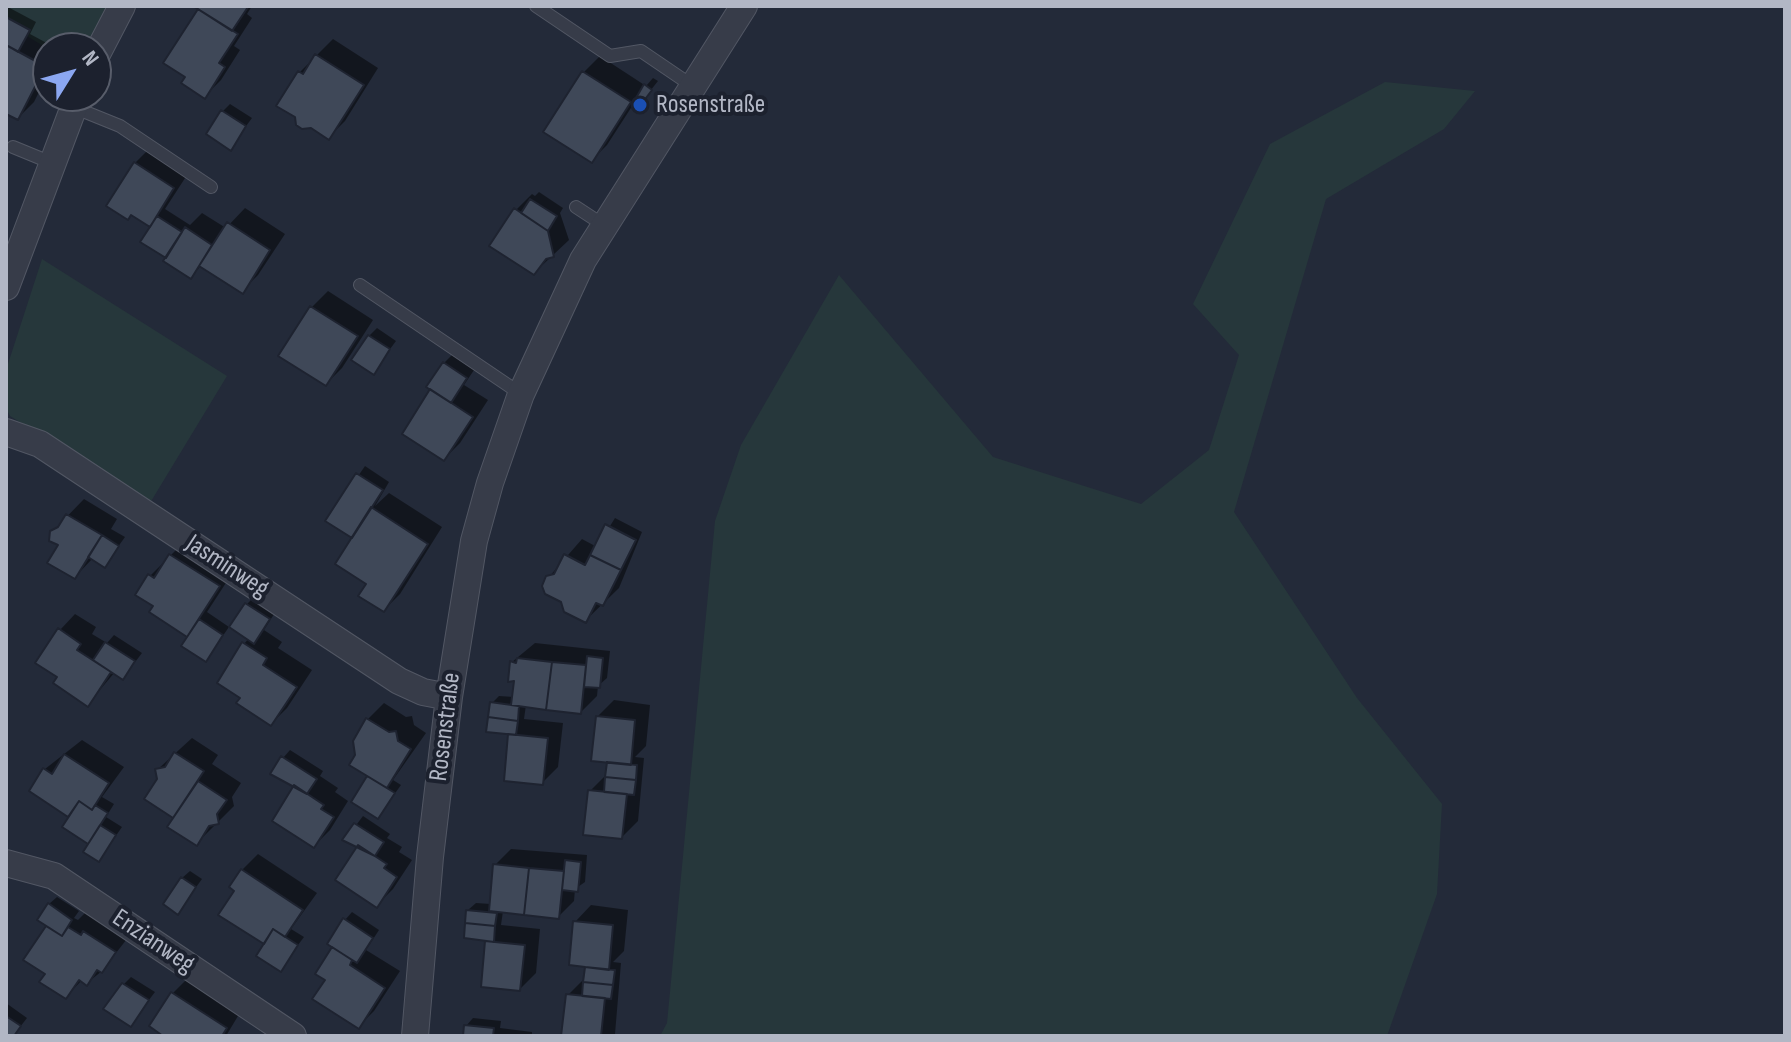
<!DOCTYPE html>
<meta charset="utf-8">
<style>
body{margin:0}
#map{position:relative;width:1791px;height:1042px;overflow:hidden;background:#232a39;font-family:"Sofia Sans Condensed",sans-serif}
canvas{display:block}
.frame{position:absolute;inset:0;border:8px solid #b2b7c5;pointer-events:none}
.north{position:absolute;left:32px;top:32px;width:80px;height:80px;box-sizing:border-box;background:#1c212e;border:2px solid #585d6a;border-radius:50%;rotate:53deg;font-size:22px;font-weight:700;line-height:32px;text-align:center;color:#b2b7c5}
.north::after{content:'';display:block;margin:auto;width:28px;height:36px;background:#8ba7f1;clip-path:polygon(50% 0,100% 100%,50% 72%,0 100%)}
</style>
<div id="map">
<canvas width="1791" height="1042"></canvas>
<div class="frame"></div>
<div class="north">N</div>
</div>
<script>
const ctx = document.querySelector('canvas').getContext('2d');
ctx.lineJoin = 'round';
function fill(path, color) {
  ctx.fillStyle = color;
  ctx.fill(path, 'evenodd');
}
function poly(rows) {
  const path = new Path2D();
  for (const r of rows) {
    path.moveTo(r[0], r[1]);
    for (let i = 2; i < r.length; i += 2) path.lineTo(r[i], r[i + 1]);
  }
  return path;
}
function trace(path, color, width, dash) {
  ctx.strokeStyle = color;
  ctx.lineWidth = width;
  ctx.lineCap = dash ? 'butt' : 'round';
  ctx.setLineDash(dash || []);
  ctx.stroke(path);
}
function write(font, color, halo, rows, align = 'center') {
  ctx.font = font + ' "Sofia Sans Condensed",sans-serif';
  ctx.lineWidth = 8;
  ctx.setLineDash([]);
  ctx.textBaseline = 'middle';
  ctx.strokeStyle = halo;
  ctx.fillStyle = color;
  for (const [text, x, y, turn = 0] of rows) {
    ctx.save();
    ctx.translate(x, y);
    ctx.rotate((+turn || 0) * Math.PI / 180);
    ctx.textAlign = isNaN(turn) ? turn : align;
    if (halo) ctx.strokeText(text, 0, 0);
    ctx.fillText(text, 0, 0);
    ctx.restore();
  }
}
fill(poly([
 [6,6,122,6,96,48,48,49,6,23],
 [1385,82,1475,91,1444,129,1326,199,1234,512,1357,698,1442,804,1437,894,1387,1036,660,1036,667,1023,715,521,741,445,839,275,993,457,1141,504,1209,450,1239,355,1193,304,1270,144],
 [42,259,227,376,150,503,10,416,6,408,6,370]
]), '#26373b');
fill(poly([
 [6,6,36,22,30,34,56,48,48,48,48,74,34,102,18,118,6,111],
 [197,6,252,6,247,14,252,18,234,46,240,50,221,80,205,96,200,8],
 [333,39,378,68,345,121,329,137,279,105,300,72],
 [600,56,646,86,653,78,658,81,643,100,638,97,607,145,591,161,584,72],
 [230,104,252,118,230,148,223,111],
 [151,147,189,172,165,209,190,225,202,213,226,228,245,208,285,234,258,275,242,291,202,265,191,276,157,220,149,225,135,163],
 [539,192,563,208,560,213,569,240,534,273,516,210,532,194,535,196],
 [328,291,373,320,342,368,326,384,281,355,312,307],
 [377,328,396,341,373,372,369,336],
 [452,355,474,370,464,385,488,400,460,443,444,459,433,389,444,363],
 [365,466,389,482,375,506,389,493,442,527,400,594,384,610,368,583,354,538,328,520],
 [84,499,117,519,111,529,125,537,105,565,93,558,75,577,52,532],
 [615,518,642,532,619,588,586,620,548,578,582,539,597,547],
 [187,539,235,569,207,612,229,627,206,660,193,628,187,634,156,606,150,576],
 [254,597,276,611,264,630,282,642,278,648,312,670,287,708,271,724,242,697,244,644,249,638,247,604],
 [75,614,96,627,92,634,107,643,114,635,142,653,123,678,115,672,88,704,59,677,60,630],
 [535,643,610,651,607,678,598,686,597,696,581,712,526,705,524,719,563,723,558,767,542,783,492,703,499,696,514,697,516,679,512,662],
 [614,700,650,705,646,746,635,757,644,758,638,821,622,837,590,791,606,775,610,760,598,716],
 [384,703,406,717,412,716,414,725,426,733,393,780,401,785,378,817,354,802,370,776,357,756,355,741,368,719],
 [192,738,218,755,212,764,241,783,232,797,234,806,196,844,176,818,147,799,159,780,157,770],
 [82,740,124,767,102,797,114,804,106,817,122,827,99,860,90,843,65,827,75,808,68,814,45,769],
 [290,750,323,771,320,776,338,788,335,792,348,801,330,830,314,846,296,786,283,758],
 [363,816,390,834,387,838,402,847,399,852,412,860,393,889,377,905,359,846,345,840],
 [511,849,587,855,585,882,575,889,574,901,558,917,503,911,501,925,540,929,536,973,520,989,483,985,487,939,468,910,476,903,491,904,495,865],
 [258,854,317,893,291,929,304,937,280,969,237,890,242,870],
 [190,871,202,879,178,912,182,878],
 [57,897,79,911,74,918,78,920,86,912,130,935,102,971,87,983,82,980,66,997,48,973,26,960,49,925,49,904],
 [591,905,628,910,624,951,613,962,621,963,615,1034,563,1036,568,995,584,979,587,968,575,922],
 [352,912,379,930,366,950,400,971,374,1011,358,1027,327,980,335,946,345,920],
 [131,977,155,992,130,1025,124,984],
 [189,977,241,1011,226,1036,167,1036,152,1026,173,993],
 [6,1003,27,1018,13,1036,6,1036],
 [473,1018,501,1021,500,1028,532,1032,532,1036,465,1036,466,1026]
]), '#0007');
const building = poly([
 [193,6,247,6,248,7,232,31,193,6],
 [198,9,238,34,219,63,225,67,205,99,181,83,185,77,163,63,198,9],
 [6,17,30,30,18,52,6,45,6,17],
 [6,45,41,64,35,77,39,79,18,120,6,114,6,45],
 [315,54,364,85,329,140,311,128,302,129,296,125,295,117,276,106,298,71,303,74,315,54],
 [582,71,631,102,592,163,543,132,582,71],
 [644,84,652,90,643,102,636,98,644,84],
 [221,110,246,126,231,151,206,134,221,110],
 [134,162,174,188,150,227,131,215,128,220,106,206,134,162],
 [530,199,557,216,548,231,521,213,530,199],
 [514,208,548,231,554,257,546,259,534,275,489,246,514,208],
 [157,216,182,232,166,258,140,242,157,216],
 [227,222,270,250,243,294,199,266,227,222],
 [185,227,212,245,191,279,163,261,185,227],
 [310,306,358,336,326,386,278,356,310,306],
 [368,335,390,349,374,375,351,360,368,335],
 [443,362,467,378,451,403,426,387,443,362],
 [430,389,473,417,444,461,402,434,430,389],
 [356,473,383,490,352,538,325,521,356,473],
 [371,507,428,544,384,612,358,596,366,584,335,564,371,507],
 [66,514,102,535,75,579,47,563,58,545,49,541,50,531,58,527,66,514],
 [605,524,636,540,621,570,590,555,605,524],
 [102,535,119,546,105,568,88,557,102,535],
 [169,554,220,586,187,637,149,612,153,606,135,595,148,574,154,578,169,554],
 [564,554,585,565,590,555,621,570,603,606,596,603,586,623,564,612,561,602,545,594,542,586,546,576,554,574,564,554],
 [245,603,270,619,254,644,229,627,245,603],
 [199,619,223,635,206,662,181,646,199,619],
 [58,628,81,644,77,650,111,672,88,707,53,683,57,677,35,663,58,628],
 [105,642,135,661,123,680,93,660,105,642],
 [242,642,267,658,263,665,297,687,271,726,236,703,240,698,217,683,242,642],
 [587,656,603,658,600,688,584,687,587,656],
 [517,658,552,662,546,710,511,705,514,681,508,682,510,661,516,663,517,658],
 [552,662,586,665,581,714,546,710,552,662],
 [490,702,519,706,518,721,488,717,490,702],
 [596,716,635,720,631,765,591,761,596,716],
 [488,717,518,721,516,735,486,732,488,717],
 [366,718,389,732,396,731,398,741,411,749,387,788,349,765,355,755,353,741,366,718],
 [508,734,548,738,543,785,504,781,508,734],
 [174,752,204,771,173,818,144,799,157,779,155,769,165,767,174,752],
 [64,754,109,783,92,810,79,801,68,817,29,791,43,768,52,774,64,754],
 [281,756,317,779,307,794,270,774,281,756],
 [607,762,637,765,636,780,605,777,607,762],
 [367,776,395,793,378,819,351,802,367,776],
 [605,777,636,780,634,795,604,792,605,777],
 [198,781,227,800,217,814,219,824,209,826,197,846,167,827,198,781],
 [294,785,324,805,321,809,334,817,314,848,272,821,294,785],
 [588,790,627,794,622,839,583,835,588,790],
 [79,801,92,810,95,805,108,813,88,844,62,827,79,801],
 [354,823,384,842,375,856,342,840,354,823],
 [100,825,116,835,99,862,83,852,100,825],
 [358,845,387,864,384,868,397,877,377,908,335,880,358,845],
 [565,860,581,862,578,892,562,890,565,860],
 [493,864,529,868,524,915,489,911,493,864],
 [529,868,564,871,559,919,524,915,529,868],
 [241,869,303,910,285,937,273,929,264,944,218,915,234,891,229,887,241,869],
 [181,877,196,887,178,915,163,904,181,877],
 [48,903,72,920,62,936,37,920,48,903],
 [466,910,497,913,495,926,465,923,466,910],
 [343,918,373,938,357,963,327,944,343,918],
 [573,921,613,925,609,970,569,965,573,921],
 [465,923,495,926,494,942,464,938,465,923],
 [46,926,62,936,68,927,81,935,83,931,116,952,102,973,97,970,87,986,79,980,66,999,39,982,45,974,23,960,46,926],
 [273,929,298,945,281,972,256,956,273,929],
 [485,941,525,945,520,991,481,987,485,941],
 [332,947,352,960,350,965,385,988,359,1029,312,999,325,980,315,974,332,947],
 [585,967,615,970,613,985,583,982,585,967],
 [583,982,613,985,611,999,582,996,583,982],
 [122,983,149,1000,131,1027,103,1009,122,983],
 [171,992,227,1028,222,1036,163,1036,149,1026,171,992],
 [566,994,605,998,601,1036,561,1036,566,994],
 [6,1016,21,1026,14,1036,6,1036,6,1016],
 [464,1025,494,1028,493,1036,463,1036,464,1025]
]);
fill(building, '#3f4858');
trace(building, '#1e2330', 2);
const lane = poly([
 [536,6,610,56,641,51,691,85],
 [73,107,120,126,211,187],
 [13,147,52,163],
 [576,207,605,226],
 [360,285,521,394]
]);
const street = poly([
 [96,56,122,6],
 [6,287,78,96],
 [6,432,40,444,399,681,423,692,449,697],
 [6,863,54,876,293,1036],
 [415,1036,430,857,449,697,474,541,490,483,521,394,583,260,744,6]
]);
trace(lane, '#525764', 14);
trace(street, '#525764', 28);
trace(lane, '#373c49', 12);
trace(street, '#373c49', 26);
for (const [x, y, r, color] of [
 [640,105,8,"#1a4fb4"]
]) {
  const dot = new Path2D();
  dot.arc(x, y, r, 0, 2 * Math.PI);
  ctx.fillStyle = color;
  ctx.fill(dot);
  trace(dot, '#1c212e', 3);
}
write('26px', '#b2b7c5', '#1c212e', [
 ["Rosenstraße",656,105]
], 'left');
write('26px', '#b2b7c5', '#1c212e', [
 ["Jasminweg",227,567,33],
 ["Rosenstraße",446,727,-83],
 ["Enzianweg",153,942,34]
]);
</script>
